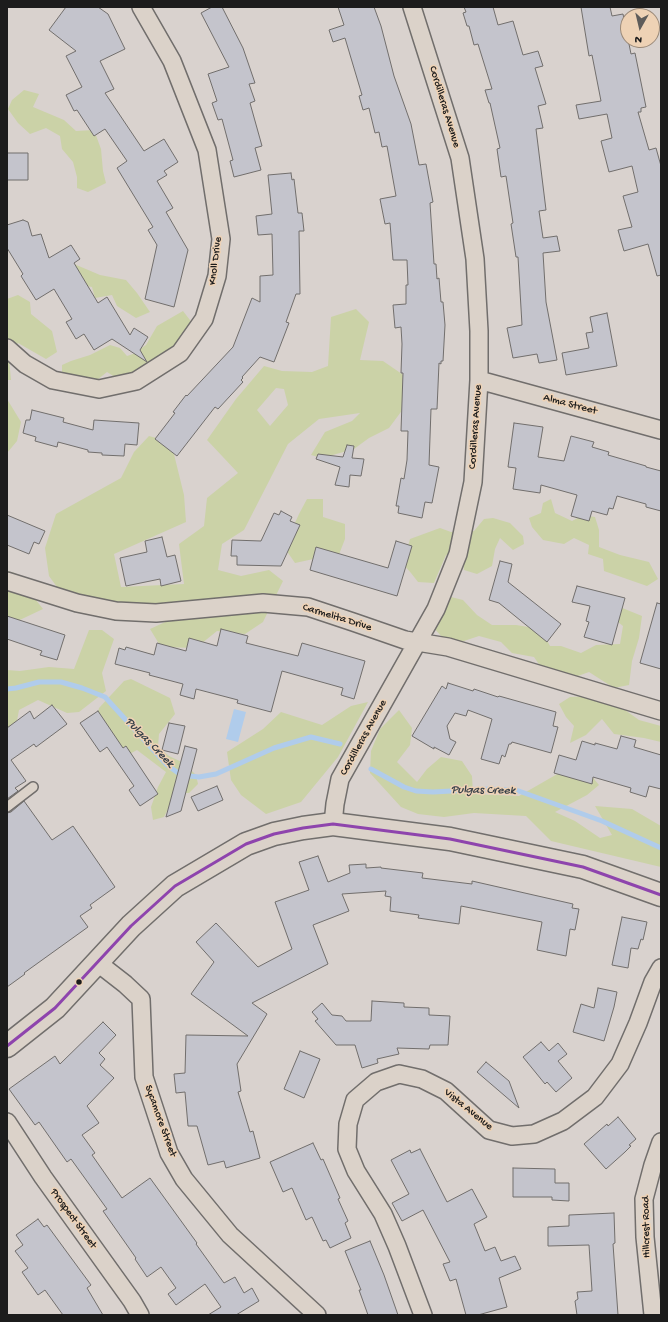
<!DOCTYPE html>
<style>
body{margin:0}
#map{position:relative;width:668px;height:1322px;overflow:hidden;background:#d9d2ce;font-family:"Gochi Hand",sans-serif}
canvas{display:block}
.frame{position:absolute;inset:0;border:8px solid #1c1c1c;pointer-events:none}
.north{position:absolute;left:620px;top:8px;width:40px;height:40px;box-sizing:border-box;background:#eed2b5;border:1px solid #9a8978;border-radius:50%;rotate:188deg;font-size:11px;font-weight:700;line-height:16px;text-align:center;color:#1c1c1c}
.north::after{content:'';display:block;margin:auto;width:14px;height:18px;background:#5e5c5a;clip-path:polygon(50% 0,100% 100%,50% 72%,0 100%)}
</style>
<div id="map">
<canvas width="668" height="1322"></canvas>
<div class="frame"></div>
<div class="north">N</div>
</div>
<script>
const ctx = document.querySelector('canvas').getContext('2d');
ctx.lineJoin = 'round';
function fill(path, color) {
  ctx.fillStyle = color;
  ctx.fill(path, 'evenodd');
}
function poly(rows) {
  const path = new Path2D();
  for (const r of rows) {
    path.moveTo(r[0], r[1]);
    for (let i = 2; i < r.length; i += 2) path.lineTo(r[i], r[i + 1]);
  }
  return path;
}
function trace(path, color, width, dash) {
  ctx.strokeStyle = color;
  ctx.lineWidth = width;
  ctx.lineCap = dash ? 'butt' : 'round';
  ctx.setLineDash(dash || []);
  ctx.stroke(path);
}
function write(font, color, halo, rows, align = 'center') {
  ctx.font = font + ' "Gochi Hand",sans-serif';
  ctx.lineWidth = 3;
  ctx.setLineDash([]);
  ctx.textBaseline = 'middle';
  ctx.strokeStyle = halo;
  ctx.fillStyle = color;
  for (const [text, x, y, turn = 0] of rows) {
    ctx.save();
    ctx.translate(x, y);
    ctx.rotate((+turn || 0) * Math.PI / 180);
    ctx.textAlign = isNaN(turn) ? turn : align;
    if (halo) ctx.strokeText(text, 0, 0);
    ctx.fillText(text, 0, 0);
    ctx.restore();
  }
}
fill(poly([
 [24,90,39,94,33,107,64,120,76,131,94,130,101,149,103,171,106,183,88,192,77,188,77,177,73,162,62,149,60,136,46,128,30,134,18,123,8,109,12,100],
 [67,261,100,275,126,280,137,293,150,312,136,318,117,306,112,295,95,298,92,287,67,282],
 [18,295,30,302,31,314,52,331,57,352,46,359,18,343,9,358,11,380,7,380,7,299],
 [356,309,369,322,360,360,383,361,415,383,412,397,389,428,369,438,354,449,322,458,311,455,325,432,352,421,360,413,319,419,288,444,244,530,222,544,218,570,241,576,269,570,283,581,263,622,245,634,217,631,196,648,161,647,150,629,176,617,163,606,99,600,57,587,49,576,45,548,56,514,121,478,134,452,149,436,171,442,184,495,186,522,114,554,121,587,184,584,179,544,204,526,207,498,238,473,207,440,236,399,264,366,282,371,312,372,328,366,331,317],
 [276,388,284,389,288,405,270,426,257,410],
 [183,311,193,324,178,350,165,356,150,361,135,378,118,379,107,372,92,384,62,376,62,365,71,361,90,355,110,345,120,348,127,356,133,354,146,345,157,326],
 [7,399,21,422,17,441,7,453],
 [307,499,323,499,323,517,345,524,345,539,338,557,318,558,295,563,284,547,299,514],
 [551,499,555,513,572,521,583,515,595,517,599,530,599,547,620,555,649,562,658,579,647,586,604,571,603,559,588,554,589,545,574,538,564,544,543,540,532,527,529,518,541,513,543,503],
 [493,518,510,523,523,536,524,544,513,550,500,538,495,549,492,566,477,574,464,570,462,556,446,555,434,583,418,582,411,573,403,564,410,539,440,528,451,532,474,531,484,519],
 [7,571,15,573,43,609,7,626],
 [447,596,463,600,477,615,492,625,516,625,541,629,550,646,561,646,581,653,596,645,620,644,623,626,603,610,610,603,642,616,639,638,632,661,629,685,614,688,589,672,553,685,534,657,512,653,501,642,479,636,461,642,442,637,433,627],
 [89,630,102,630,114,639,102,673,106,691,79,712,67,713,38,700,19,710,13,741,7,737,7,670,20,671,49,667,74,669],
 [131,679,170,698,175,714,159,734,158,747,169,756,184,763,196,775,198,784,189,793,176,793,164,817,153,820,151,807,158,787,166,772,137,750,122,758,96,719,99,708,124,681],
 [590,696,625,710,639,720,661,726,661,742,644,738,614,734,602,719,586,735,570,743,574,726,566,717,559,704,570,697],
 [368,702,338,757,301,802,266,814,241,795,231,780,227,752,263,729,281,712,322,725,351,706],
 [399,710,412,728,410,745,397,762,417,782,427,769,441,757,462,761,472,776,473,794,519,796,566,769,590,774,599,785,587,795,555,812,575,821,600,838,612,835,595,806,632,809,661,826,661,867,551,841,526,816,474,813,444,817,418,814,401,807,370,773,371,751,380,729]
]), '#cbd2a7');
fill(poly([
 [234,709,246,712,238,742,226,739]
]), '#b0cceb');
trace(poly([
 [7,689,16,688,39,682,61,682,82,688,105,697,167,765,181,775,199,777,216,774,274,748,311,737,340,744],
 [371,769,404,787,416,791,433,792,488,789,516,790,602,821,661,848]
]), '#b0cceb', 5);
const building = poly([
 [66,7,98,7,108,14,125,49,100,61,114,89,105,93,144,151,164,139,178,162,164,171,167,175,157,181,173,208,166,212,188,250,174,307,145,299,157,245,148,230,153,227,117,168,127,161,105,129,94,136,77,110,74,111,66,95,82,87,66,56,76,51,49,30,66,7],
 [212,7,222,7,243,48,255,83,249,84,255,101,250,103,262,146,255,148,261,170,234,177,230,161,233,160,222,119,218,120,212,103,217,101,208,74,229,67,201,13,212,7],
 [338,7,374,7,381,26,394,76,411,124,419,165,426,164,433,202,430,203,434,264,436,264,437,279,439,278,441,302,443,302,445,325,443,361,441,361,441,364,439,363,437,409,431,409,429,465,439,467,432,503,425,502,422,518,398,513,399,506,396,506,401,478,404,479,407,460,408,431,401,431,403,373,401,373,402,344,401,327,395,328,393,305,406,304,406,285,408,285,407,260,393,260,390,223,385,224,380,199,396,196,387,146,382,147,379,132,375,133,369,108,363,110,359,96,362,95,345,38,333,42,329,30,344,25,338,7],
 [464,7,493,7,498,25,513,21,523,55,538,51,543,66,535,68,546,104,538,106,543,128,536,129,546,210,539,211,543,238,557,236,560,251,543,253,546,302,557,360,539,363,537,354,513,358,507,328,522,325,518,257,516,257,511,224,513,223,506,176,501,177,497,149,500,148,490,103,489,103,485,90,492,89,478,44,474,45,469,26,467,26,463,13,466,12,464,7],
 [581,7,610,7,612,16,623,14,631,54,635,53,646,107,641,108,641,112,638,112,649,150,656,148,661,166,661,275,657,276,648,244,624,251,618,230,632,227,623,196,638,192,632,166,609,172,601,141,612,138,607,114,579,119,576,105,601,101,592,55,589,56,581,7],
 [7,153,28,153,28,180,7,180,7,153],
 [291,173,292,180,294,179,298,213,302,213,304,231,299,231,300,294,296,294,286,322,289,323,274,362,260,357,242,377,243,378,241,380,243,382,218,409,215,407,177,456,155,439,175,413,173,412,186,395,187,396,233,347,252,298,260,302,260,276,273,275,272,234,258,235,256,216,272,214,268,175,291,173],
 [23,220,28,222,32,236,41,234,49,258,71,245,80,259,74,263,98,303,107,297,130,335,134,328,148,337,140,350,147,362,112,339,94,350,84,334,76,339,66,322,72,319,54,289,36,300,21,276,23,274,7,248,7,225,23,220],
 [607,313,617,366,566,375,562,353,589,348,586,333,593,332,590,317,607,313],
 [32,410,64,418,63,422,93,430,94,420,139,423,137,445,125,444,124,456,102,455,102,453,88,452,88,450,58,442,57,447,35,441,36,437,23,433,26,420,30,420,32,410],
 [514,423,543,427,538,457,564,461,571,436,594,442,592,447,609,452,608,455,646,466,646,467,661,471,661,511,646,507,646,504,617,496,613,509,609,508,607,515,592,511,589,521,571,516,577,495,541,485,540,493,513,489,516,468,508,467,514,423],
 [347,445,354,446,352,458,364,459,361,476,350,475,349,487,335,485,340,467,316,459,318,454,343,457,347,445],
 [281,511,292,517,290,521,300,525,281,566,237,565,237,556,231,556,232,540,261,541,274,513,279,515,281,511],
 [7,515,45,531,39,544,34,542,29,554,7,545,7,515],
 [162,537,167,557,175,555,181,581,161,586,160,579,126,586,120,558,147,552,145,541,162,537],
 [396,541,412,546,397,596,310,570,316,547,388,568,396,541],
 [500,561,512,564,508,582,561,624,547,642,499,603,489,600,500,561],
 [577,586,625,598,612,645,584,637,589,622,586,621,590,606,572,602,577,586],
 [657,603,661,604,661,669,640,663,657,603],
 [7,616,65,635,57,660,40,655,42,651,7,639,7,616],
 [221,629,248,636,246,643,298,656,302,643,365,661,354,699,341,695,343,688,282,671,271,712,237,703,238,700,196,689,194,699,180,695,183,684,149,675,150,673,115,664,119,648,125,650,126,647,154,655,157,643,186,651,189,638,217,646,221,629],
 [448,683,473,691,474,689,498,697,499,696,556,712,553,726,558,727,551,753,512,742,511,744,509,744,505,757,502,755,499,764,481,759,492,719,468,710,466,716,455,713,447,726,450,739,456,742,449,755,434,747,434,749,412,736,442,686,446,689,448,683],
 [52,705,67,724,36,747,34,744,11,760,26,781,15,788,18,791,7,799,7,728,30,711,34,719,52,705],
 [98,711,123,748,126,746,158,794,140,806,129,790,134,786,107,747,100,752,80,723,98,711],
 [169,723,185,726,178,754,162,750,169,723],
 [621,736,636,740,634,747,661,755,661,789,649,786,646,797,630,792,631,788,593,777,592,784,554,773,559,755,576,760,582,741,595,745,595,743,617,749,621,736],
 [185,746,197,749,181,811,166,817,185,746],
 [217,786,223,800,198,811,191,797,217,786],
 [24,801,52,840,73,826,115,887,90,905,92,908,80,916,88,927,24,973,25,974,7,987,7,813,11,812,24,801],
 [318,856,328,882,350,873,349,865,366,864,366,868,381,867,381,868,423,873,422,878,472,884,472,881,573,904,572,908,579,909,575,930,570,929,566,956,537,950,542,922,461,906,459,924,418,918,419,915,390,911,391,897,385,896,386,891,342,894,349,911,313,925,328,964,252,1003,267,1014,237,1064,241,1091,238,1092,250,1132,253,1131,260,1158,226,1168,224,1161,208,1165,197,1126,188,1126,185,1092,176,1093,174,1074,185,1073,186,1035,248,1036,191,994,214,962,196,942,216,923,258,967,292,949,275,902,309,890,299,862,318,856],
 [622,917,647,922,643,940,641,939,638,949,631,948,628,968,612,965,622,917],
 [598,988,617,992,614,1007,604,1041,573,1032,581,1004,594,1008,598,988],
 [372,1001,404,1003,404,1007,429,1008,429,1015,450,1016,448,1045,430,1045,429,1049,397,1048,399,1054,377,1059,378,1063,362,1068,355,1045,336,1045,315,1021,318,1019,312,1012,322,1003,332,1015,342,1016,346,1021,371,1021,372,1001],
 [103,1022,116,1035,99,1053,105,1059,100,1065,114,1078,87,1106,99,1123,82,1135,95,1153,92,1155,122,1198,150,1178,197,1243,196,1244,224,1283,235,1277,244,1293,252,1288,259,1301,236,1315,208,1315,221,1307,205,1284,176,1305,168,1294,176,1288,161,1267,147,1277,135,1259,136,1258,103,1211,107,1209,71,1159,67,1162,39,1122,35,1125,9,1089,55,1056,60,1064,103,1022],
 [541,1042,549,1051,558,1043,567,1054,558,1061,572,1078,556,1092,547,1082,545,1084,523,1057,541,1042],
 [300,1051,320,1059,304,1098,284,1089,300,1051],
 [486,1062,509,1081,519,1108,477,1072,486,1062],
 [618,1117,636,1139,629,1145,631,1146,625,1152,606,1169,584,1144,607,1124,608,1126,618,1117],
 [313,1143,321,1160,323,1159,340,1198,338,1199,348,1221,345,1223,351,1238,330,1248,326,1240,323,1241,312,1217,306,1220,292,1188,283,1192,270,1162,313,1143],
 [420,1149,447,1202,472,1189,487,1217,474,1224,485,1251,495,1247,501,1261,515,1256,521,1269,499,1278,507,1307,478,1315,466,1315,456,1279,450,1281,443,1264,450,1262,423,1210,402,1221,392,1203,409,1194,391,1160,410,1150,411,1153,420,1149],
 [513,1168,555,1169,555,1183,569,1183,569,1201,552,1200,552,1197,513,1197,513,1168],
 [614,1213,615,1243,613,1244,618,1315,577,1315,575,1301,578,1299,577,1292,592,1291,589,1245,548,1246,548,1227,569,1226,569,1215,614,1213],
 [38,1219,44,1227,47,1225,91,1285,87,1288,103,1315,63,1315,45,1290,38,1295,22,1272,28,1268,15,1251,23,1245,16,1235,38,1219],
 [370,1241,384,1275,398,1315,368,1315,359,1290,361,1290,345,1251,370,1241]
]);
fill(building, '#c4c4cc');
trace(building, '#716e6c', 1);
const service = poly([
 [7,807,33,787]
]);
const minor = poly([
 [7,348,25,364,53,380,99,389,136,381,180,353,204,319,217,276,221,239,207,150,172,61,141,7],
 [479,380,661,430],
 [7,581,77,603,116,611,156,613,263,603,308,607,353,622,405,640,448,647,661,711],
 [333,824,335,804,340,779,436,609,458,554,473,482,479,380,479,331,475,259,460,158,412,7],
 [98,963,125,984,141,999,144,1077,169,1153,184,1179,230,1235,317,1315],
 [7,1122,43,1177,132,1301,140,1315],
 [423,1315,397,1246,383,1214,356,1171,347,1149,348,1124,355,1100,376,1082,399,1074,422,1079,446,1091,489,1130,512,1136,534,1134,563,1121,595,1097,620,1064,638,1023,653,982,661,968],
 [653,1315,645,1237,644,1199,653,1165,661,1142]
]);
const secondary = poly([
 [7,1046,55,1008,131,926,175,886,246,844,274,834,303,828,333,824,450,839,583,867,661,895]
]);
trace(service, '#716e6c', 12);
trace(minor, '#716e6c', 20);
trace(secondary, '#716e6c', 25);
trace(service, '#dbd2c9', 9);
trace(minor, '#dbd2c9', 17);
trace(secondary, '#dbd2c9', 22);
trace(poly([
 [7,1046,55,1008,131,926,175,886,246,844,274,834,303,828,333,824,450,839,583,867,661,895]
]), '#8e44ad', 3);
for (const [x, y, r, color] of [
 [79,982,3.5,"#1c1c1c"]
]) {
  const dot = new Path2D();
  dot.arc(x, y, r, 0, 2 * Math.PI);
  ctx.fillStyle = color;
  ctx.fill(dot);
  trace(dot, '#eed2b5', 1.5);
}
write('11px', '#1c1c1c', '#eed2b5', [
 ["Cordilleras Avenue",444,107,73],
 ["Knoll Drive",216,261,-83],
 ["Alma Street",570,405,15],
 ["Cordilleras Avenue",476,427,-86],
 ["Carmelita Drive",337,618,17],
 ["Cordilleras Avenue",364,738,-61],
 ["Vista Avenue",468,1110,39],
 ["Sycamore Street",160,1121,70],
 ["Prospect Street",73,1219,54],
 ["Hillcrest Road",647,1227,-91]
]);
write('italic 12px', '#363f48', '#eed2b5', [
 ["Pulgas Creek",149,743,46],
 ["Pulgas Creek",483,791,1]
]);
</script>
